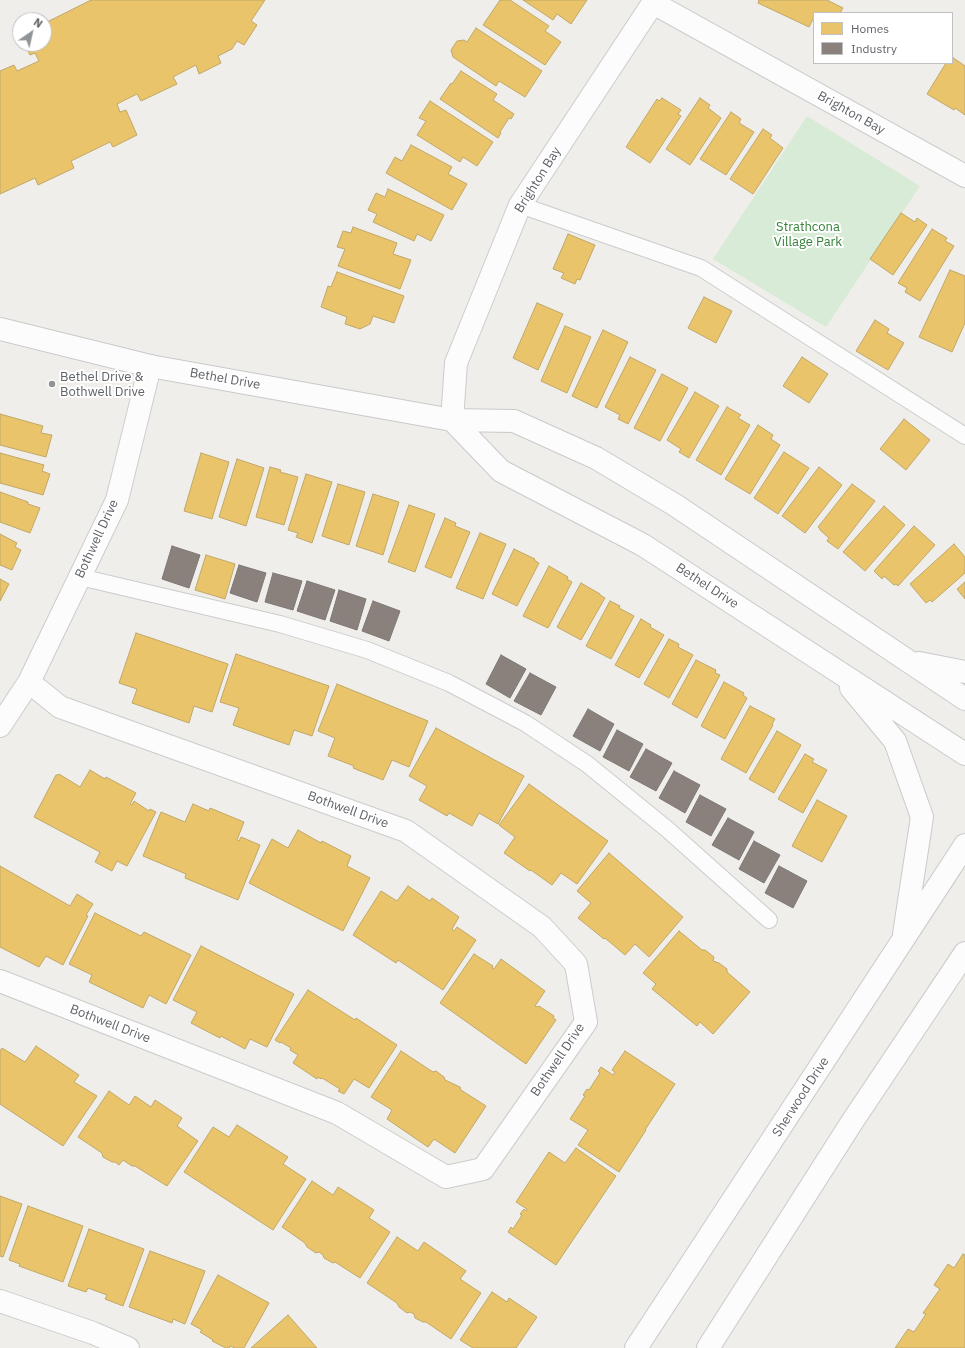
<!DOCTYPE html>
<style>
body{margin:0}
#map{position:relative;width:965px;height:1348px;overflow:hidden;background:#efeeea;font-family:"IBM Plex Sans",sans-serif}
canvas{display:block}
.legend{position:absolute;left:813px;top:12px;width:140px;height:52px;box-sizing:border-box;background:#fff;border:1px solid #bfc1c3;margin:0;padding:5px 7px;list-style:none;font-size:12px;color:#5f6368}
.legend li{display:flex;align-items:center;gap:8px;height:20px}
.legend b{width:20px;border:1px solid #bfc1c3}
.north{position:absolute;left:12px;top:12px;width:40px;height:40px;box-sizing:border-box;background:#fff;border:1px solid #bfc1c3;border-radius:50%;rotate:34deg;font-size:11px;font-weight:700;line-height:16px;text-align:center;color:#5f6368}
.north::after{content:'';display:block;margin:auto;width:14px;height:18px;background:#919496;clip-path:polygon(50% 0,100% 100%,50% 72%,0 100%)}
</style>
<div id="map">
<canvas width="965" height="1348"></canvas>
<ul class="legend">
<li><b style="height:11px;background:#e9c46a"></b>Homes</li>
<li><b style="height:11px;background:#8a817c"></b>Industry</li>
</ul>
<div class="north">N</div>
</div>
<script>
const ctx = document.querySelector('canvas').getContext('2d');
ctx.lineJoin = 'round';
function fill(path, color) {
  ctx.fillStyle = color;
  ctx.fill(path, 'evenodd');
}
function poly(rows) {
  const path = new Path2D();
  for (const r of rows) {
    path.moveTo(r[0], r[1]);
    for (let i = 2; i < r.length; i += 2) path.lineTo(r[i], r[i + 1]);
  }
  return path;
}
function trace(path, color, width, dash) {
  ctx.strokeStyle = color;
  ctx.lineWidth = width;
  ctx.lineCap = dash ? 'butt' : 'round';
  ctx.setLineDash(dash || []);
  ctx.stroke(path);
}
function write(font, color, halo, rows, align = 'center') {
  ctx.font = font + ' "IBM Plex Sans",sans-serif';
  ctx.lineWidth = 4;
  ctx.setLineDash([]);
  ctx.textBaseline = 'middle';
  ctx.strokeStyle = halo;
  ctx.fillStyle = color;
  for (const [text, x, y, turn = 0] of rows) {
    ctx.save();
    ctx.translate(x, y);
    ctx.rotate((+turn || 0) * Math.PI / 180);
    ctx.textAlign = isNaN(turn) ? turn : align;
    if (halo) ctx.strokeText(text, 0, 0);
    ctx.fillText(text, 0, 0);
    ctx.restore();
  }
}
fill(poly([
 [807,116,920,186,826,327,713,259]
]), '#d8ebd6');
const homes = poly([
 [91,0,265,0,251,21,257,25,244,45,237,41,232,49,218,56,221,63,199,74,196,65,173,77,177,84,141,101,137,94,117,104,120,112,126,110,137,135,113,147,110,142,71,161,74,168,38,185,35,178,0,194,0,71,14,65,17,71,39,61,35,53,30,55,25,44,44,44,44,20,38,20,43,18,45,23,91,0],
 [500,0,510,0,549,26,545,31,561,42,545,65,483,25,500,0],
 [523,0,587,0,571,24,557,14,553,20,523,0],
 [759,0,827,0,843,8,840,13,814,13,814,17,809,27,758,3,759,0],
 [476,28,542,71,525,97,499,81,496,86,453,57,451,50,457,41,464,40,467,42,476,28],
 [952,57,965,66,965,115,955,108,954,110,927,94,946,63,952,63,952,57],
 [461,71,497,94,493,100,514,114,511,119,509,118,500,132,501,133,498,138,440,99,451,83,452,84,461,71],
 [662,98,681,110,678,114,681,116,650,163,626,147,657,99,659,101,662,98],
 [700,98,710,105,708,108,721,118,690,165,666,149,700,98],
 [430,101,493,142,477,166,463,157,460,162,417,135,426,121,419,118,430,101],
 [731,112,741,119,739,123,754,132,726,175,700,159,731,112],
 [763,129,772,135,770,138,783,148,753,194,730,179,763,129],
 [411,145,452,167,448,174,467,184,452,210,386,173,395,157,402,161,411,145],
 [388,189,444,215,431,241,417,234,414,241,373,222,377,214,368,210,376,193,385,197,388,189],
 [901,213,915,222,917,218,927,225,893,275,870,259,901,213],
 [353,227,397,243,393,254,411,260,400,289,338,266,345,249,337,247,343,231,351,233,353,227],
 [932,229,947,238,945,241,954,246,920,301,905,292,907,288,898,283,932,229],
 [568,234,595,245,580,280,577,279,575,284,561,278,564,273,553,269,568,234],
 [950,270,965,276,965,323,952,352,919,337,950,270],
 [337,272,404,296,394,323,373,316,370,324,360,329,345,324,347,317,321,307,328,286,331,287,337,272],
 [704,297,732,311,716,343,688,328,704,297],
 [537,303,563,314,538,370,513,358,537,303],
 [875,320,889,329,887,333,904,343,888,370,856,351,875,320],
 [565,326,591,337,567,393,541,381,565,326],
 [603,330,628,342,597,408,572,396,603,330],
 [630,357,656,370,628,424,618,419,620,415,605,407,630,357],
 [802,357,828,374,809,403,783,386,802,357],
 [662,374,688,388,660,441,634,428,662,374],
 [695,392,719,406,689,458,679,452,681,449,667,440,695,392],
 [727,407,741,415,738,418,750,425,721,475,696,460,727,407],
 [0,414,43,426,41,433,52,435,46,457,0,445,0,414],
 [904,419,930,440,906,470,880,449,904,419],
 [758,425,773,435,771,439,780,445,750,494,725,479,758,425],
 [784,452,809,468,778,514,754,498,784,452],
 [0,453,44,465,42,471,50,474,43,495,0,483,0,453],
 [201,453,229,462,212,519,184,511,201,453],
 [237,459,264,468,246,526,219,517,237,459],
 [270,467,281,470,280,472,298,477,284,525,256,517,270,467],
 [819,467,842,485,805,533,782,516,819,467],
 [306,474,332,482,312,543,296,537,298,533,288,530,306,474],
 [338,484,365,492,349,545,322,536,338,484],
 [852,484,875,501,838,549,827,541,829,538,820,530,820,529,818,527,852,484],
 [0,492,28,502,28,504,40,508,30,533,0,522,0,492],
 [373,494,399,502,383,555,356,546,373,494],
 [409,505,435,514,415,572,388,562,409,505],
 [884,506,905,525,865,571,843,552,884,506],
 [445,518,456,523,455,526,470,532,451,578,425,567,445,518],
 [914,526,935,545,898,586,896,584,894,585,884,576,882,579,874,571,914,526],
 [480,533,506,544,483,599,456,588,480,533],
 [0,534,17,543,15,547,21,550,12,570,0,565,0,534],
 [954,544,965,557,965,573,932,602,930,600,926,603,910,584,954,544],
 [514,549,535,559,534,560,539,563,517,606,492,594,514,549],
 [206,555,235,564,225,599,195,590,206,555],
 [549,566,568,577,567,579,572,582,548,628,523,616,549,566],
 [0,579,9,584,0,601,0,579],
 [965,582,965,599,957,589,965,582],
 [581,583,600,594,600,595,605,598,581,640,557,627,581,583],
 [610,601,620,606,619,608,634,616,611,659,586,646,610,601],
 [641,619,651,625,650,627,664,635,639,678,615,665,641,619],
 [136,633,228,664,212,712,194,706,189,723,132,703,137,689,119,683,136,633],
 [669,639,679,644,678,647,693,655,669,698,644,684,669,639],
 [236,654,329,686,312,736,294,730,289,745,233,725,239,708,220,702,236,654],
 [696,660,716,670,715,673,720,675,697,718,672,704,696,660],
 [724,682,744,693,743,695,747,698,725,739,701,726,724,682],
 [337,684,428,721,409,767,392,760,383,780,353,768,354,766,328,756,335,738,318,731,337,684],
 [750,706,775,719,772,724,773,725,746,773,721,759,750,706],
 [436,728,524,776,498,824,479,813,472,826,449,813,447,816,419,800,427,786,409,776,436,728],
 [777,731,801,745,774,793,749,779,777,731],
 [805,754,814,759,812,762,827,770,803,813,778,799,805,754],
 [90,770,105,779,106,777,136,793,130,804,132,805,134,801,149,811,150,809,156,812,127,866,117,861,112,871,95,862,100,852,34,817,56,775,58,775,59,774,80,787,90,770],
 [529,784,608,841,577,884,561,873,552,885,531,870,530,871,504,853,515,837,499,825,529,784],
 [817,800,847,816,822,862,792,846,817,800],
 [193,804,209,811,210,808,244,822,237,840,239,841,241,837,260,845,238,900,185,878,186,874,143,856,161,812,185,822,193,804],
 [298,830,321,843,322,841,351,856,347,866,370,878,343,931,249,883,272,839,288,848,298,830],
 [609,853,683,917,649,957,635,944,625,955,605,938,604,939,578,918,591,903,577,891,609,853],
 [0,866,70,906,77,894,93,904,86,915,88,916,63,965,46,956,39,967,0,947,0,866],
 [408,886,430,901,432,898,459,917,452,929,454,931,457,927,476,940,443,990,398,960,396,963,353,935,381,891,397,901,408,886],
 [95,913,141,936,144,932,191,955,166,1004,149,995,143,1008,89,982,92,975,69,964,95,913],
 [679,931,702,950,705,950,714,957,713,961,719,963,727,969,727,972,750,992,713,1034,700,1022,697,1026,652,989,656,984,643,973,679,931],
 [201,946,294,994,267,1047,250,1039,245,1049,221,1036,220,1038,191,1023,197,1012,173,1000,201,946],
 [474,954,493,966,492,968,494,969,501,959,545,991,535,1006,538,1007,539,1006,554,1016,553,1018,556,1020,526,1064,440,1003,474,954],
 [308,990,355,1020,356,1018,397,1045,369,1088,354,1079,344,1094,338,1091,340,1089,322,1078,321,1079,318,1077,317,1079,293,1063,298,1055,290,1050,291,1048,281,1042,280,1043,275,1040,308,990],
 [36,1046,79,1075,74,1082,97,1096,63,1146,0,1104,0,1051,2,1048,25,1062,36,1046],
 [401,1051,433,1072,436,1071,444,1077,445,1080,460,1087,461,1090,486,1106,455,1153,434,1139,428,1147,387,1119,392,1110,371,1097,401,1051],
 [625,1051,675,1084,645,1130,646,1130,619,1172,578,1145,588,1130,570,1119,585,1096,583,1095,587,1089,589,1090,600,1073,598,1071,601,1067,613,1075,615,1072,612,1070,625,1051],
 [109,1091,129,1105,135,1096,151,1107,155,1100,182,1118,177,1126,198,1141,167,1186,135,1166,132,1166,123,1160,119,1165,115,1162,112,1162,103,1157,102,1153,78,1137,109,1091],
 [237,1125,288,1157,283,1164,306,1179,273,1230,184,1172,213,1127,229,1137,237,1125],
 [576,1148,616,1176,556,1265,508,1232,511,1227,513,1229,522,1215,520,1214,524,1209,526,1211,527,1209,516,1202,549,1152,565,1163,576,1148],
 [312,1181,333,1195,338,1187,374,1210,369,1218,390,1232,360,1278,335,1262,333,1263,324,1258,323,1255,319,1252,316,1253,307,1247,305,1243,282,1227,312,1181],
 [0,1196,22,1204,3,1257,0,1256,0,1196],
 [28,1206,83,1226,63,1282,19,1266,20,1264,9,1260,28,1206],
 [89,1229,144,1249,123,1306,105,1299,107,1295,88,1288,86,1292,68,1286,89,1229],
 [397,1237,418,1251,424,1242,466,1271,460,1279,481,1293,451,1339,426,1322,423,1322,415,1318,414,1314,410,1312,407,1313,399,1307,397,1303,367,1283,397,1237],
 [150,1251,205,1271,185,1324,173,1319,172,1323,129,1307,150,1251],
 [963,1254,965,1255,965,1348,895,1348,908,1329,914,1332,926,1314,923,1313,940,1289,934,1285,948,1264,954,1268,963,1254],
 [218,1275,269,1303,244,1348,235,1348,230,1346,229,1348,226,1348,212,1341,213,1340,200,1332,202,1330,191,1324,218,1275],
 [492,1292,507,1302,509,1298,537,1317,516,1348,473,1348,460,1340,492,1292],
 [288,1315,317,1348,251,1348,288,1315]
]);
fill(homes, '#e9c46a');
trace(homes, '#c0a769', 1);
const industry = poly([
 [172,546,200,555,189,588,162,579,172,546],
 [239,565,266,573,257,602,230,593,239,565],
 [273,573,302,581,293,610,265,602,273,573],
 [307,581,335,590,325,620,297,611,307,581],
 [339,590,366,599,357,630,330,621,339,590],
 [373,601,400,611,389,641,362,631,373,601],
 [501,655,526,669,510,698,486,684,501,655],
 [530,673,556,687,541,715,514,701,530,673],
 [588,709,614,724,600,751,573,736,588,709],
 [617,730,643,744,629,771,603,757,617,730],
 [646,749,672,763,656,791,630,777,646,749],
 [674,771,700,785,685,813,659,798,674,771],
 [700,795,726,809,711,836,686,822,700,795],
 [728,818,754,832,739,860,712,845,728,818],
 [754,841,780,855,764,883,739,869,754,841],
 [779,866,807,881,793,908,765,893,779,866]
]);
fill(industry, '#8a817c');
trace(industry, '#7d7876', 1);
const lane = poly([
 [520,205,701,268,965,436],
 [80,577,280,624,367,650,449,683,525,723,587,764,667,829,769,920]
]);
const street = poly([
 [653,3,965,176],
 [452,420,456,363,520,205,655,0],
 [0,726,29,682,117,500,150,366],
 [0,981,337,1113,446,1177,483,1169,586,1022,576,964,542,927,406,831,60,707,29,682],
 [0,1301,93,1333,128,1348]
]);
const secondary = poly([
 [0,329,150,366,452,420,514,421,596,458,675,505,965,699],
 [452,420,501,471,643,545,965,754],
 [919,663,965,672],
 [851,688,895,741,922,817,904,934],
 [636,1348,965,845],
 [708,1348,852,1122,965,953]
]);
trace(lane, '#cbcccc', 18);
trace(street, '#cbcccc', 24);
trace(secondary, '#cacacb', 24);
trace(lane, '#fdfcfc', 16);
trace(street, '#fdfcfc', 22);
trace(secondary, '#fdfcfc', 22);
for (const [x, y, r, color] of [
 [52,384,4,"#919496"]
]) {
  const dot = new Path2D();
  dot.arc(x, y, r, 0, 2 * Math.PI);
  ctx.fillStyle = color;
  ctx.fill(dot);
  trace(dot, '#fff', 1.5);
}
write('13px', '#5f6368', '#fff', [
 ["Brighton Bay",851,113,29],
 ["Brighton Bay",538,180,-58],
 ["Bethel Drive",225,379,10],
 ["Bothwell Drive",97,539,-65],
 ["Bethel Drive",707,586,33],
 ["Bothwell Drive",348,810,20],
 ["Bothwell Drive",110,1024,21],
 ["Bothwell Drive",558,1060,-56],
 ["Sherwood Drive",801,1097,-57]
]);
write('13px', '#348238', '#fff', [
 ["Strathcona",808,227],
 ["Village Park",808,242]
]);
write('13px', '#5f6368', '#fff', [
 ["Bethel Drive &",60,377],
 ["Bothwell Drive",60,392]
], 'left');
</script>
